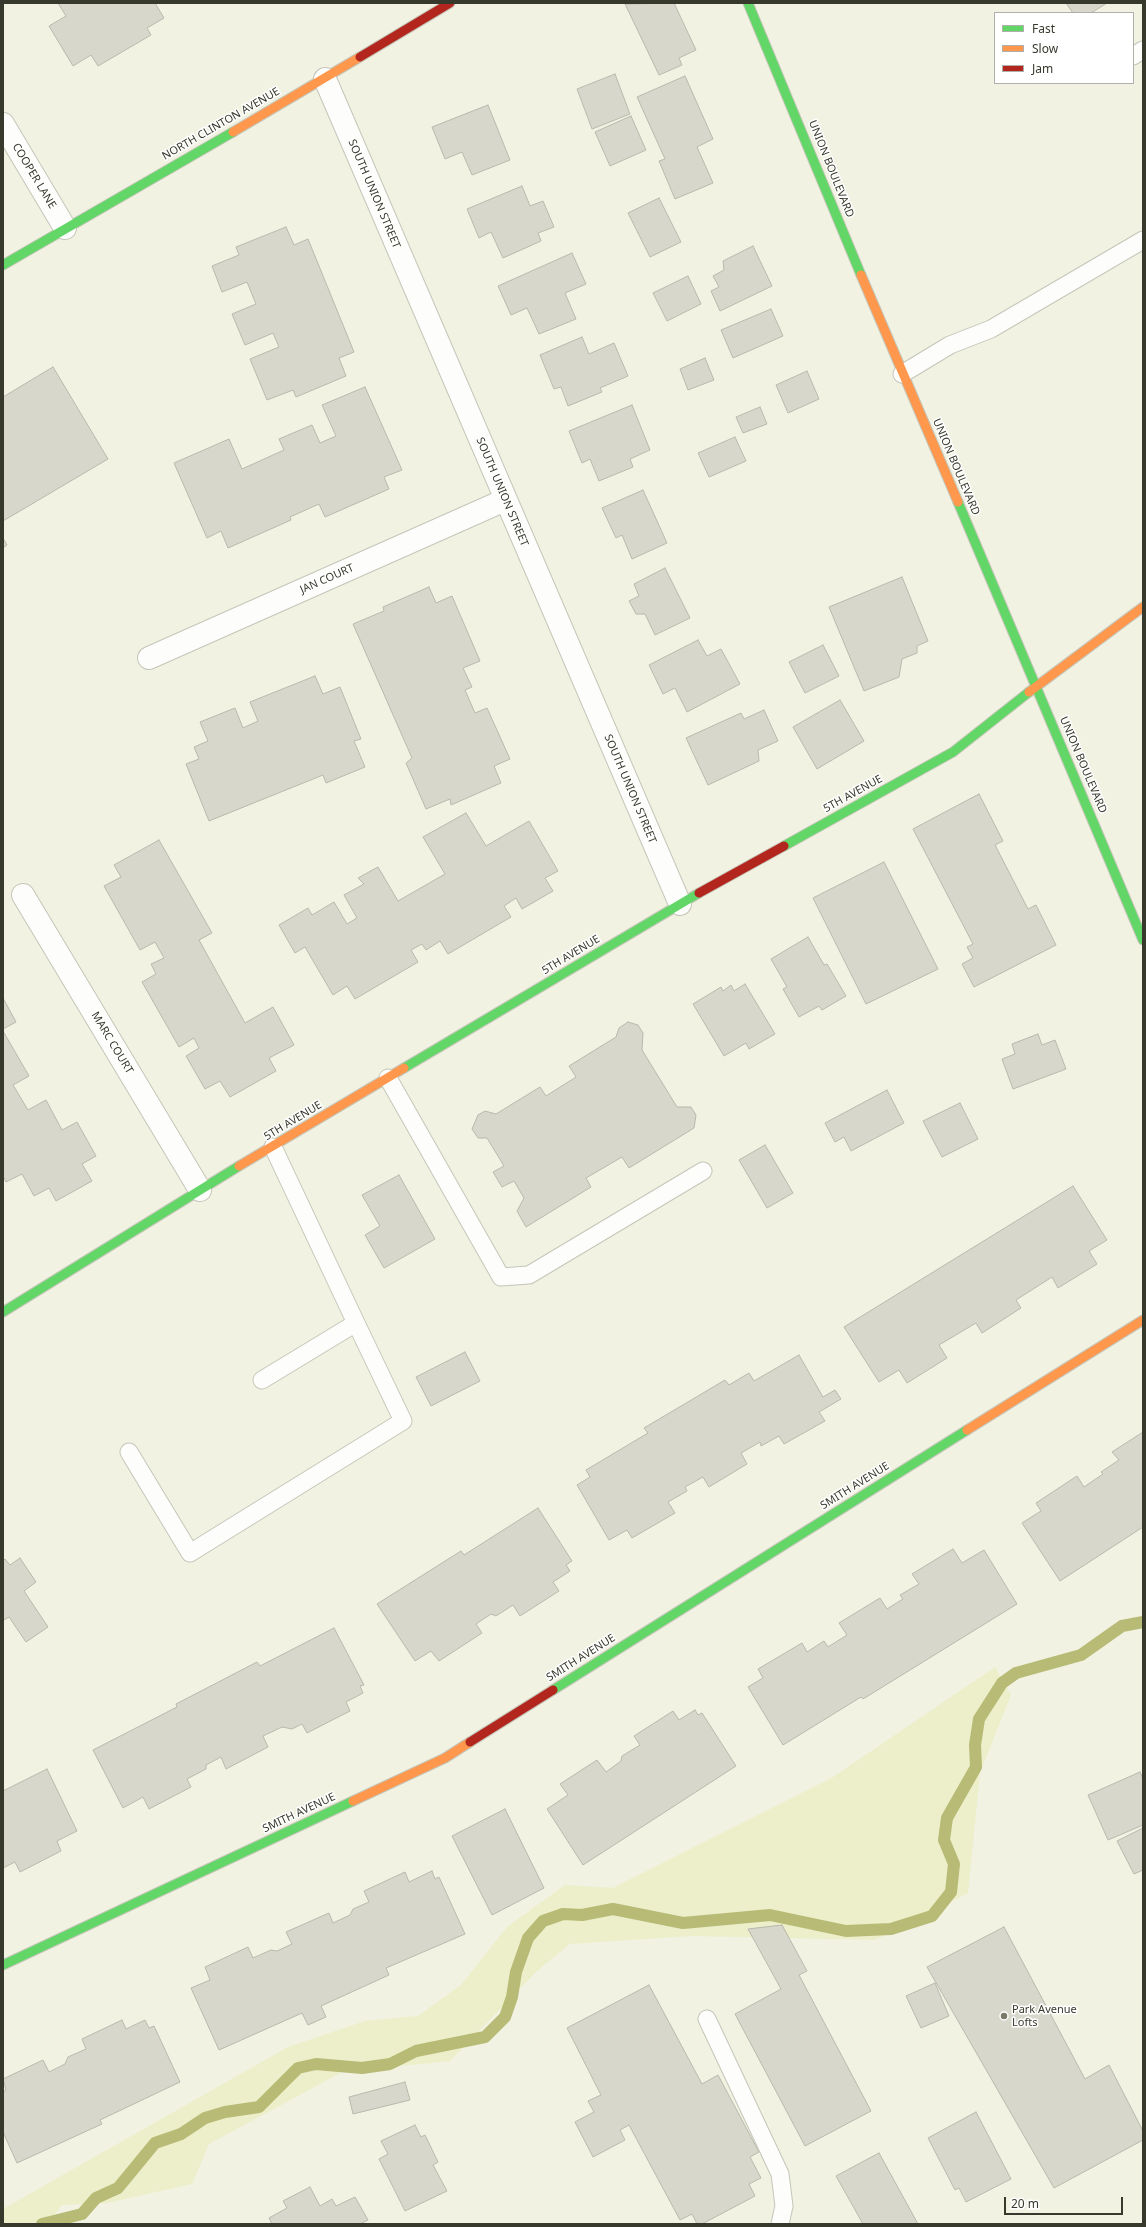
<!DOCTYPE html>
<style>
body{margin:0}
#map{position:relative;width:1146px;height:2227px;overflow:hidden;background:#f1f2e2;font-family:"Noto Sans",sans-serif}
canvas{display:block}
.frame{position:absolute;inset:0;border:4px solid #38392d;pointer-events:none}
.legend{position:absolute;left:994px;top:12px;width:140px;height:72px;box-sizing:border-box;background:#fff;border:1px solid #afb0ab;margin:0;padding:5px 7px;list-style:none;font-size:12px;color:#38392d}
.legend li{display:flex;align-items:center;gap:8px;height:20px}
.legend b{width:20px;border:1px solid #afb0ab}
.scale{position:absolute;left:1004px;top:2197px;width:119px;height:18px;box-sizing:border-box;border:2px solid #38392d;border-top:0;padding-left:5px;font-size:12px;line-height:14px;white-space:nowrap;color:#38392d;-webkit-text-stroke:3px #fff;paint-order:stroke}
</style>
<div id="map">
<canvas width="1146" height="2227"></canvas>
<div class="frame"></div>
<ul class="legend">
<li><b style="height:5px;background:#63d668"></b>Fast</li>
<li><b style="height:5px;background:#ff974d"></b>Slow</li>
<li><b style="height:5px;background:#b3261e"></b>Jam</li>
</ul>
<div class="scale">20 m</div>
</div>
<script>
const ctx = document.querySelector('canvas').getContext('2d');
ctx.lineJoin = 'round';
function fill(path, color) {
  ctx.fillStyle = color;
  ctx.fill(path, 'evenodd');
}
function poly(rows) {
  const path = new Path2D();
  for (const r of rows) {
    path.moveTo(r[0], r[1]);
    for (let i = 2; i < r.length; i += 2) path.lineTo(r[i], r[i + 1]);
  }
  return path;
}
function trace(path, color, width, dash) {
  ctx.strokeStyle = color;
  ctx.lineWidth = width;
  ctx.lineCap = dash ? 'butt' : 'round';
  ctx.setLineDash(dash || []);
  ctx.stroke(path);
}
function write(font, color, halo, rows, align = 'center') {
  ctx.font = font + ' "Noto Sans",sans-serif';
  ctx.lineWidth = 3;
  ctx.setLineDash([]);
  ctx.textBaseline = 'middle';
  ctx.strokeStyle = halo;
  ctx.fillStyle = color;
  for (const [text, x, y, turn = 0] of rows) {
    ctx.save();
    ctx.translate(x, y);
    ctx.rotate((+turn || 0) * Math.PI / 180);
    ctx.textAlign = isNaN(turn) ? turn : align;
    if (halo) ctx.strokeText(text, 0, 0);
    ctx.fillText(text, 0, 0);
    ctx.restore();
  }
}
fill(poly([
 [995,1667,1011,1695,980,1773,968,1893,875,1940,691,1936,570,1944,537,1971,450,2061,342,2072,209,2144,192,2184,107,2203,62,2205,47,2224,3,2224,3,2209,288,2047,365,2021,418,2016,461,1985,507,1927,565,1885,613,1888,833,1777]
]), '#ecefc9');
trace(poly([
 [42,2224,82,2214,96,2198,118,2188,155,2143,181,2134,205,2118,225,2112,259,2107,298,2068,316,2064,362,2068,390,2064,416,2051,485,2037,505,2017,512,1997,516,1972,528,1938,543,1921,563,1914,582,1915,613,1909,683,1923,770,1915,846,1931,891,1929,932,1916,951,1892,954,1864,944,1840,947,1818,976,1767,975,1745,979,1719,1002,1683,1016,1673,1081,1655,1122,1626,1143,1622]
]), '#b8bb76', 12);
const building = poly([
 [58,3,155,3,164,18,147,28,151,35,98,66,91,55,73,66,49,26,66,16,58,3],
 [674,3,696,50,679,58,682,65,659,75,625,4,674,3],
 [1066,3,1107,3,1091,13,1073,13,1066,3],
 [615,74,630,114,592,129,577,89,615,74],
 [685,76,713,139,697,147,713,183,675,199,659,161,665,159,637,97,685,76],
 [488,105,510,160,472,175,462,152,445,159,432,127,488,105],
 [631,116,646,150,610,166,595,132,631,116],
 [522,186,530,206,543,201,554,227,538,233,541,241,503,258,491,232,479,238,467,209,522,186],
 [659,198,681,242,650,257,628,213,659,198],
 [286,227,294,245,308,239,354,352,339,358,346,376,296,397,293,390,267,400,250,359,279,347,273,333,245,345,232,314,256,304,247,282,222,292,212,266,239,255,236,247,286,227],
 [753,246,772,286,720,311,711,291,719,287,713,276,724,270,723,261,753,246],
 [572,253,586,284,565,293,576,319,539,334,527,308,511,315,498,286,572,253],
 [688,276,701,304,667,321,653,293,688,276],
 [771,309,783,336,733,358,721,330,771,309],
 [582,337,589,354,614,343,628,376,600,388,602,392,568,406,561,387,554,389,540,355,582,337],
 [705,358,714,380,688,390,680,369,705,358],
 [53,367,108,459,3,521,3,397,53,367],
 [807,371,819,399,788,413,776,385,807,371],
 [365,387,402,470,384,477,389,489,325,517,319,504,290,517,291,520,228,548,221,531,207,538,174,463,229,439,242,469,284,450,279,439,312,425,320,443,336,436,322,405,365,387],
 [632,405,650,450,630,459,633,467,599,481,590,459,582,463,569,431,632,405],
 [760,407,767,424,743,433,736,417,760,407],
 [735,437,746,461,709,477,698,453,735,437],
 [643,490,667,543,632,559,622,535,616,538,602,508,643,490],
 [3,538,7,545,3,548,3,538],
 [665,568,690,618,655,635,645,614,636,614,629,601,639,596,634,584,665,568],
 [902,577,928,641,917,646,917,653,902,659,899,677,864,691,829,607,902,577],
 [429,587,436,603,452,596,480,661,463,668,472,687,465,690,475,713,487,708,510,759,494,766,501,783,451,805,450,799,426,809,406,763,412,758,353,624,384,611,383,607,429,587],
 [698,640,707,656,721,649,740,684,687,712,675,688,663,694,649,665,698,640],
 [823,645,839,676,805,693,789,662,823,645],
 [315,676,323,694,340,687,361,739,354,741,365,767,326,783,323,775,209,821,186,764,199,759,194,747,208,741,200,722,235,708,243,728,258,721,250,702,315,676],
 [840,700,864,741,817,769,793,727,840,700],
 [764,710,778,741,758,750,759,761,708,785,686,738,741,713,744,719,764,710],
 [979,794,1003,841,995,845,1028,909,1036,905,1056,945,974,987,962,964,973,958,967,947,973,944,913,829,979,794],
 [466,813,486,846,529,821,558,871,545,878,553,891,522,909,516,898,504,906,511,917,448,954,440,941,426,950,422,944,411,950,418,962,355,999,347,986,333,995,305,947,295,953,279,925,308,908,312,915,334,902,347,924,357,918,344,895,364,884,358,878,378,867,398,901,445,874,423,837,466,813],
 [159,840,212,933,199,940,245,1023,273,1007,294,1045,269,1058,276,1071,230,1097,220,1081,205,1089,186,1056,199,1048,194,1038,179,1047,142,982,156,974,151,964,164,958,155,942,140,950,104,886,121,877,114,865,159,840],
 [884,862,938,969,866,1004,813,898,884,862],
 [808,937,824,965,827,964,846,996,822,1010,819,1006,799,1017,783,989,787,987,771,959,808,937],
 [745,984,775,1034,749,1049,746,1043,724,1056,693,1004,721,987,723,991,731,985,734,991,745,984],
 [3,998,16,1022,3,1029,3,998],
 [628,1022,638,1025,643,1033,642,1050,677,1107,691,1107,696,1115,694,1128,629,1168,622,1157,586,1178,591,1187,526,1227,517,1211,524,1198,514,1181,502,1187,493,1172,504,1166,487,1138,478,1138,472,1129,478,1115,485,1111,496,1114,540,1087,546,1096,576,1077,569,1066,616,1037,619,1028,628,1022],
 [3,1031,29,1076,13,1085,28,1110,46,1100,62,1130,77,1122,96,1156,82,1164,92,1181,56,1201,49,1188,34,1196,22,1174,6,1182,3,1176,3,1031],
 [1038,1034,1042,1045,1055,1040,1066,1069,1013,1089,1002,1059,1015,1054,1012,1044,1038,1034],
 [887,1090,904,1123,851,1151,844,1137,835,1142,825,1123,887,1090],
 [960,1103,978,1139,942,1157,923,1121,960,1103],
 [765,1145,793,1193,767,1208,739,1160,765,1145],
 [399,1175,435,1239,384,1268,365,1235,380,1226,362,1195,399,1175],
 [1073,1186,1107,1240,1089,1251,1097,1264,1058,1288,1052,1277,1016,1300,1021,1308,982,1333,976,1323,939,1345,947,1358,907,1383,899,1370,879,1382,844,1327,1073,1186],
 [465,1352,480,1381,431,1406,416,1377,465,1352],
 [799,1355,823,1397,835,1390,841,1399,819,1412,825,1421,784,1444,779,1436,761,1446,760,1442,741,1453,747,1464,709,1487,703,1477,685,1487,687,1491,668,1502,675,1513,632,1538,627,1530,609,1540,577,1485,590,1477,586,1470,648,1433,644,1428,725,1380,729,1385,749,1373,754,1381,799,1355],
 [1143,1432,1143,1527,1060,1581,1022,1523,1041,1511,1036,1503,1077,1476,1084,1487,1103,1474,1101,1472,1119,1460,1112,1452,1143,1432],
 [538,1508,572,1561,566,1565,570,1571,553,1582,559,1591,520,1616,513,1605,496,1616,491,1614,476,1624,482,1633,439,1661,431,1651,415,1661,377,1604,461,1551,464,1555,538,1508],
 [953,1549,962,1563,984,1550,1017,1604,863,1699,861,1697,783,1745,748,1687,763,1678,758,1669,802,1643,807,1652,824,1641,828,1647,847,1635,839,1623,880,1598,887,1609,903,1599,900,1595,919,1584,912,1574,953,1549],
 [20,1558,36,1582,24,1591,48,1627,26,1642,9,1617,4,1620,3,1619,3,1561,5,1559,10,1565,20,1558],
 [334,1628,364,1685,360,1686,363,1693,346,1702,350,1711,307,1733,302,1724,292,1729,282,1727,263,1736,268,1747,226,1769,221,1757,206,1765,206,1769,187,1779,191,1787,149,1809,143,1797,123,1808,93,1750,177,1707,176,1704,257,1662,260,1666,334,1628],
 [695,1710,698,1715,702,1713,736,1766,583,1865,547,1809,568,1795,560,1784,597,1760,606,1772,621,1761,622,1756,640,1745,634,1736,673,1711,679,1720,695,1710],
 [47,1769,77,1831,57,1841,61,1851,20,1872,15,1862,3,1868,3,1791,47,1769],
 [1140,1772,1143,1779,1143,1825,1108,1840,1088,1795,1140,1772],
 [505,1809,544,1888,492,1915,452,1836,505,1809],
 [1143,1828,1143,1870,1134,1874,1117,1841,1143,1828],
 [432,1871,435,1879,439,1877,465,1934,386,1968,389,1975,321,2006,326,2017,308,2025,302,2013,219,2050,191,1988,210,1980,205,1967,248,1947,253,1958,271,1950,277,1951,292,1944,286,1932,329,1913,333,1923,350,1915,353,1909,369,1902,364,1891,405,1872,409,1882,432,1871],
 [782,1925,807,1971,799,1975,871,2111,805,2146,735,2014,781,1989,748,1929,782,1925],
 [1004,1927,1085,2079,1109,2065,1143,2131,1143,2140,1054,2188,927,1967,1004,1927],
 [935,1983,949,2016,921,2028,906,1996,935,1983],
 [649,1985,702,2084,718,2075,759,2152,750,2157,761,2178,749,2184,755,2196,702,2224,697,2224,692,2214,680,2220,629,2125,620,2130,625,2140,593,2157,575,2122,594,2112,588,2101,601,2095,567,2028,649,1985],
 [122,2020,126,2029,145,2020,149,2028,154,2026,180,2082,100,2120,102,2124,17,2163,3,2132,3,2092,6,2090,3,2079,43,2060,49,2072,65,2064,68,2057,86,2049,82,2039,122,2020],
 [405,2082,410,2100,353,2114,349,2097,405,2082],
 [976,2112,1011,2179,966,2202,959,2188,955,2190,928,2138,976,2112],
 [415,2125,421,2137,425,2135,438,2162,433,2165,447,2191,405,2211,379,2159,388,2154,381,2141,415,2125],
 [879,2153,918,2224,863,2224,836,2176,879,2153],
 [310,2187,320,2206,332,2199,336,2206,355,2197,368,2220,360,2224,272,2224,269,2218,287,2208,283,2201,310,2187]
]);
fill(building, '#d7d8cb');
trace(building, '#b8b8ac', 1);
const lane = poly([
 [1133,56,1143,50],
 [902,374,950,345,991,329,1143,240],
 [388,1078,501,1277,529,1275,703,1171],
 [262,1380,356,1323,273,1147],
 [129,1452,190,1553,403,1421,356,1323],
 [707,2019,780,2174,784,2206,780,2224]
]);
const street = poly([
 [325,79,680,904],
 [3,124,65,228],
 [149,658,505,500],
 [23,895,200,1190]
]);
const fast = poly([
 [748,3,861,275],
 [3,265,233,132],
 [958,502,1143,940],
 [784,846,953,752,1029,692],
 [404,1068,699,893],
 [3,1312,239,1166],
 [553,1690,967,1430],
 [3,1965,353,1801]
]);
const slow = poly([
 [233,132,360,57],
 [861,275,958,502],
 [1029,692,1143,607],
 [239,1166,404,1068],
 [967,1430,1143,1320],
 [353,1801,445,1758,470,1742]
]);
const jam = poly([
 [360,57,450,3],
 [699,893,784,846],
 [470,1742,553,1690]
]);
trace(lane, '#c5c6b9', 19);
trace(street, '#c5c6b9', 24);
trace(fast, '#c5c6b9', 11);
trace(slow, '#c5c6b9', 11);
trace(jam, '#c5c6b9', 11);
trace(lane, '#fdfdfb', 17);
trace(street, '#fdfdfb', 22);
trace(fast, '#63d668', 9);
trace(slow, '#ff974d', 9);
trace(jam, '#b3261e', 9);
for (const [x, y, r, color] of [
 [1004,2016,4,"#797a6c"]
]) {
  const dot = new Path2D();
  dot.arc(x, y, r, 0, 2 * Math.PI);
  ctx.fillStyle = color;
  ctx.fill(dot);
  trace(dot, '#fff', 1.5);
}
write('11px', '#38392d', '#fff', [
 ["NORTH CLINTON AVENUE",221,124,-30],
 ["UNION BOULEVARD",831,169,68],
 ["COOPER LANE",34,176,59],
 ["SOUTH UNION STREET",374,194,67],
 ["UNION BOULEVARD",956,467,67],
 ["SOUTH UNION STREET",502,492,67],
 ["JAN COURT",327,579,-24],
 ["UNION BOULEVARD",1083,765,67],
 ["SOUTH UNION STREET",630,789,67],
 ["5TH AVENUE",853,794,-29],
 ["5TH AVENUE",571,955,-31],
 ["MARC COURT",112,1043,59],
 ["5TH AVENUE",293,1121,-31],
 ["SMITH AVENUE",855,1486,-32],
 ["SMITH AVENUE",581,1658,-32],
 ["SMITH AVENUE",299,1813,-25]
]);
write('11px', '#38392d', '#fff', [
 ["Park Avenue",1012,2010],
 ["Lofts",1012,2023]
], 'left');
</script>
